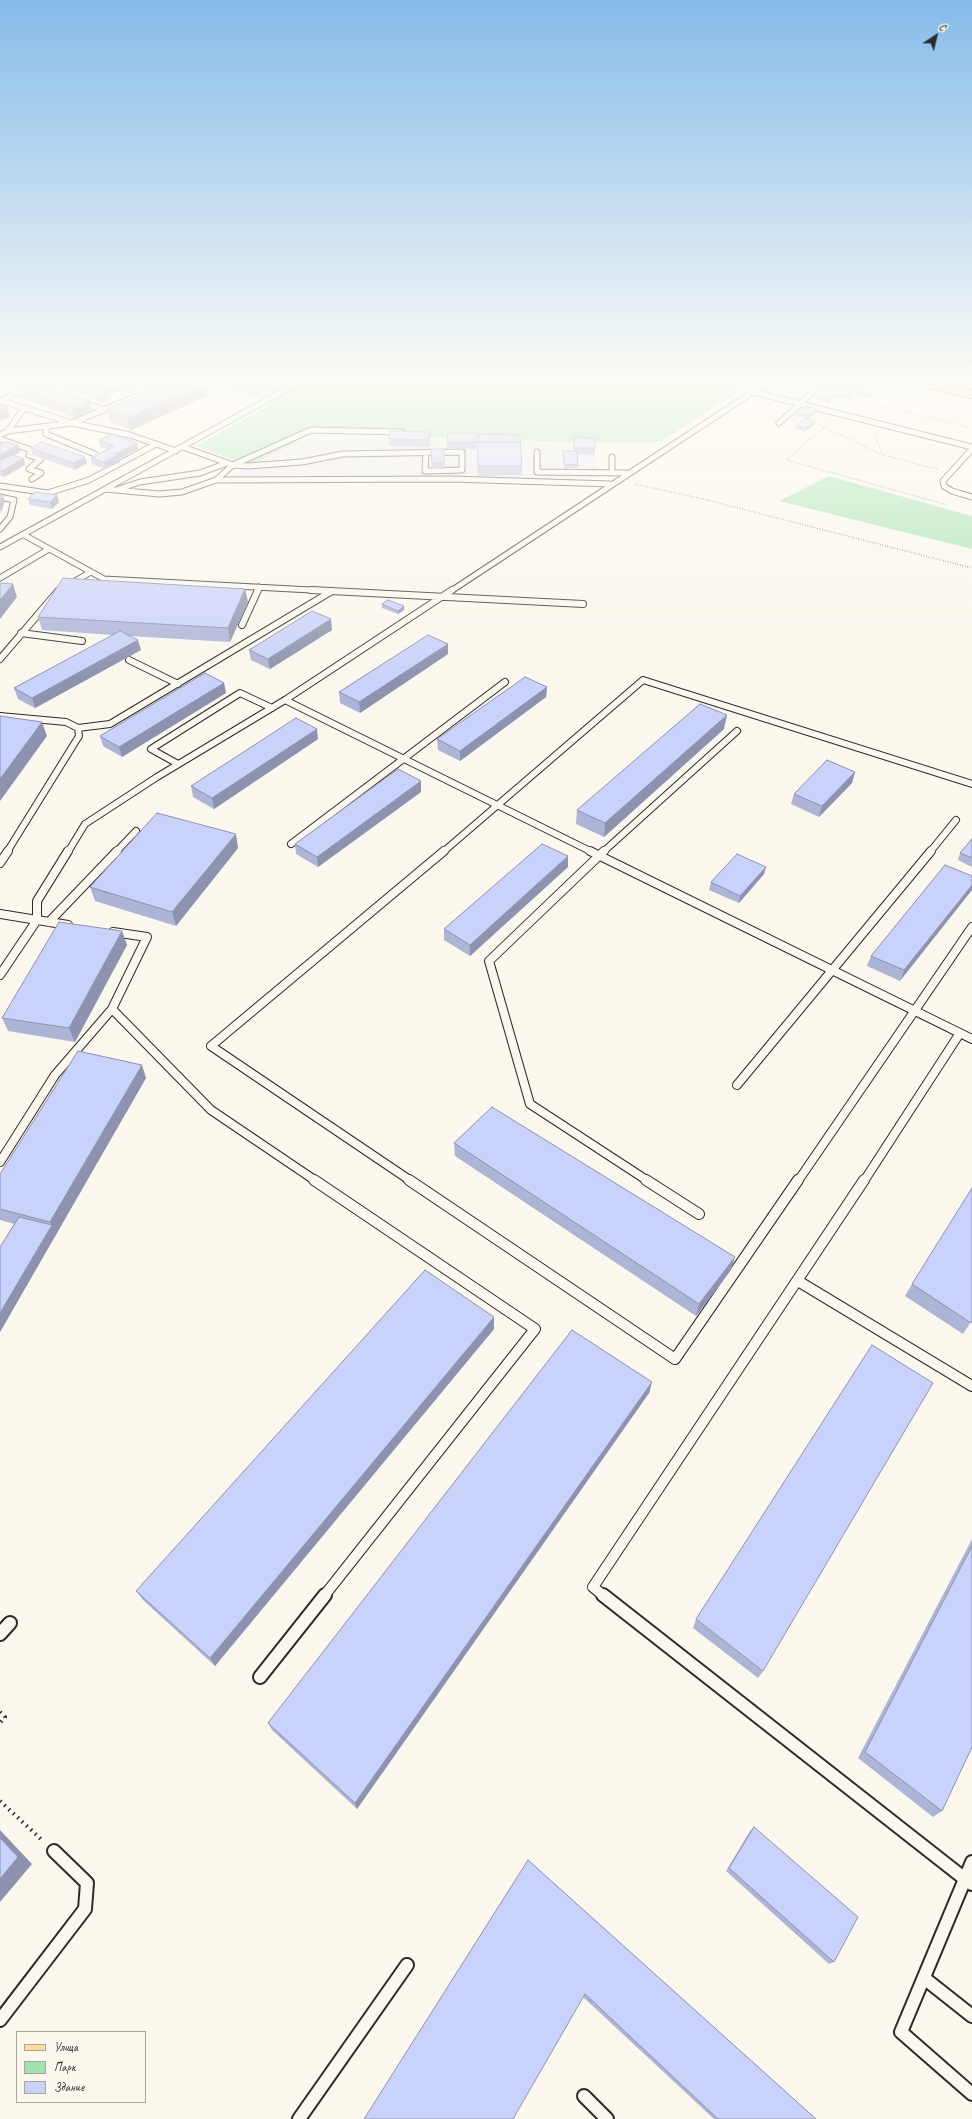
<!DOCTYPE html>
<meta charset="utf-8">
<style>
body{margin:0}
#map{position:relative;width:972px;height:2119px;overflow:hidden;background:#fbf7ec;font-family:Caveat,sans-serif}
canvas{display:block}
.legend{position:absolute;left:16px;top:2031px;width:130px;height:72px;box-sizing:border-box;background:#fbf7ec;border:1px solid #a8a59f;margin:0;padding:5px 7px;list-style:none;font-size:12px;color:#2b2b2b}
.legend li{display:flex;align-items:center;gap:8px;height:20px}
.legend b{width:20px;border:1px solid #a8a59f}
.north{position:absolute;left:916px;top:16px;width:40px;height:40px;-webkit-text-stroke:3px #fbf7ec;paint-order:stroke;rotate:35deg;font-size:11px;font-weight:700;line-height:16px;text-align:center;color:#2b2b2b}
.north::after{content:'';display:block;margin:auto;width:14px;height:18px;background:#2b2b2b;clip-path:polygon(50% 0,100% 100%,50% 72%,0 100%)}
</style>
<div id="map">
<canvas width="972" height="2119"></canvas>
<ul class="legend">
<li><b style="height:5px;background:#fedd96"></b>Улица</li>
<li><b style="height:11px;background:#a1e3ad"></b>Парк</li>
<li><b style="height:11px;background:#c9d2fa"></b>Здание</li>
</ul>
<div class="north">С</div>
</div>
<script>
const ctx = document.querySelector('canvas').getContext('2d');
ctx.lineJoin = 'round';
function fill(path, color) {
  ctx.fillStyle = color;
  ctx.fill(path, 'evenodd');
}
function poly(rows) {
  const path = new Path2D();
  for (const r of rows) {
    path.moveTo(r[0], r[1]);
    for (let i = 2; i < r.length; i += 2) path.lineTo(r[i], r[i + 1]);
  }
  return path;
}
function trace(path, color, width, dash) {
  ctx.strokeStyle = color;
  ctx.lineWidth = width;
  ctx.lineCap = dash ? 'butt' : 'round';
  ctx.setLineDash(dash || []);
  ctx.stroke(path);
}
fill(poly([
 [313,433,595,443,595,478,230,476]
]), '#ececf0');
fill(poly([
 [218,384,751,384,660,442,595,443,313,433,250,466,196,446,271,404],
 [829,476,972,516,972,549,779,501]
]), '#a1e3ad');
const serviceFar4 = poly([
 [32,384,2,401,72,423,147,392,123,384],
 [753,392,972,447],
 [80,401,104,410],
 [779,423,822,384],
 [47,426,46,434,95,454],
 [8,431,24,408],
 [0,435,8,431,72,423,130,435,176,451],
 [0,439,31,450,29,455,41,459,29,469,41,473,32,479],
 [183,447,233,465,311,430,402,432],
 [972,449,943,481,944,486,952,491,972,497],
 [537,452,537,472,627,473],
 [612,457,612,473],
 [216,480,451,479,611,484],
 [0,486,48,493,89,480,156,444],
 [105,489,159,494,182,492,216,480,233,465,248,466,302,462,343,454,462,452,462,470,425,471,426,453],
 [119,489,140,482,200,473,227,463],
 [0,497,14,500,10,517,0,529],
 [24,535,104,579,330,591],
 [0,547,296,384],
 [0,578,49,549],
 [68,585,91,572],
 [257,591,259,587],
 [451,591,765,384]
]);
const serviceFar3 = poly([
 [311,590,583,604],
 [242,625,258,590],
 [21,633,82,641],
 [0,659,58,591],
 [129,660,178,684],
 [285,700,592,852],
 [0,716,66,722,78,728,110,724,332,591],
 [178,764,151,749,240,693,272,708],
 [291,844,505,682],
 [7,852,79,736,78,728],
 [68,852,85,824,157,777,285,700,452,590],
 [116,852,136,831],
 [443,852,643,680,972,784],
 [603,852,737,731],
 [930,852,956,820]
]);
const serviceFar2 = poly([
 [590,851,972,1039],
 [604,851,489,961,530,1104,648,1181],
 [0,863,8,851],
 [0,914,68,925],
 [49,922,117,851],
 [0,975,37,920,37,901,68,851],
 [112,1009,211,1110,316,1181],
 [737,1085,931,851],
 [0,1162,55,1075,112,1009,147,937,113,932],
 [411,1181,211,1046,444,851],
 [798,1181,972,927],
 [864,1181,960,1033]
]);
const serviceFar1 = poly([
 [314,1180,535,1329,324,1596],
 [409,1180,675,1359,798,1180],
 [646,1180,699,1214],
 [798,1281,972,1386],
 [604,1596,593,1587,864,1180]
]);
const service = poly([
 [603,1595,965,1879,972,1862],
 [0,1634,10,1623],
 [260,1677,325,1595],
 [972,1884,965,1879,901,2032,972,2094],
 [924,1978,972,2016],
 [0,2020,85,1909,87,1883,54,1851],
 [584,2096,607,2119],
 [299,2119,407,1965]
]);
const primary = poly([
 [924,384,943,384,972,390,972,398,926,387,924,384]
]);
trace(serviceFar4, '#2b2b2b', 7);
trace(serviceFar3, '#2b2b2b', 8);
trace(serviceFar2, '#2b2b2b', 10);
trace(serviceFar1, '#2b2b2b', 12);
trace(service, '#2b2b2b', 16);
trace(primary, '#2b2b2b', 3);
trace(poly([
 [245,384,245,393,250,395],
 [850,403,854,399,972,428],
 [813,422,883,455,937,469],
 [829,423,786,460,948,505],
 [875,436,883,455],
 [635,484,703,499,972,568]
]), '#2b2b2b', 1.5, [0.5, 2]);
trace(poly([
 [0,1712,5,1717,0,1723],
 [0,1801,42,1840]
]), '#2b2b2b', 4, [1.5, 4.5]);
trace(serviceFar4, '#fbf7ec', 5);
trace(serviceFar3, '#fbf7ec', 6);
trace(serviceFar2, '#fbf7ec', 8);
trace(serviceFar1, '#fbf7ec', 10);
trace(service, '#fbf7ec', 12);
fill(primary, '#fedd96');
fill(poly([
 [56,384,89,384,88,384,94,386,93,384,121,384,122,390,112,395,109,394,110,398,101,402,79,393,78,388,73,391,63,387,62,384,60,385],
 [146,384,207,384,209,395,131,430,110,422,107,409,157,388],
 [832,384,875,390,874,393,869,398,855,394,849,400,835,397,828,403,816,400,817,397],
 [19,388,90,401,92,411,75,418,22,398],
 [817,409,817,412,808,419,814,424,805,432,795,429,796,426,805,418,796,416,797,413],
 [476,433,476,449,447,449,447,442],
 [574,437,595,448,595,455,577,454,578,468,564,468,563,451,574,451],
 [389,439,430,439,429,447,389,446],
 [99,440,138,449,119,459,120,462,105,469,92,464,91,458,107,449,100,447],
 [520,442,522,466,522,475,478,476,477,452],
 [0,445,18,445,20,452,13,455,25,465,4,477,0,476],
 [31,448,87,463,75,470,33,455],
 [431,449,444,449,445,469,432,469],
 [28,499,59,502,52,509,30,505],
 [245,589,248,602,230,642,129,636,141,650,35,708,18,699,14,688,113,635,42,630,38,617],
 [382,604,404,610,398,614,382,608],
 [332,630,270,669,251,660,249,650],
 [448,654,360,713,340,703,339,692],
 [224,683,226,693,122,757,103,746,100,736],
 [547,687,546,697,460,761,438,750,437,739],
 [724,729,604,837,576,824,577,810],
 [318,739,214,809,193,797,191,786],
 [855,772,852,783,819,817,791,804,794,794],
 [421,792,318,867,296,854,295,844],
 [972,839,972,867,958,860,960,853],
 [238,848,176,926,95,901,90,887],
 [945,865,900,981,867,966,871,956],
 [568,867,470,956,444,940,444,929],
 [764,874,739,903,709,890,711,882],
 [122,931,127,945,75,1042,8,1031,2,1018],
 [146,1078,0,1332,0,1247,14,1224,0,1220,0,1174],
 [454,1143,731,1270,696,1316,455,1156],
 [912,1284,972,1320,963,1334,905,1296],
 [494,1329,215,1666,143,1600,136,1591],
 [652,1382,649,1393,357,1809,272,1730,268,1723],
 [972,1539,972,1747,942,1811,933,1817,858,1758],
 [696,1619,763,1671,758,1678,693,1628],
 [754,1827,834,1962,829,1964,726,1871,750,1831],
 [528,1860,816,2119,714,2119,583,1997]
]), '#adb5d7');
fill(poly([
 [73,384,89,384,79,388,78,387,78,388,73,391,71,385],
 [121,384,122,390,112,395,111,389],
 [205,384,207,384,209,395,131,430,128,418],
 [875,390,874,393,869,398,870,395],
 [856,391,855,394,849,400,849,397],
 [108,392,110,398,101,402,100,395],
 [836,393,835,397,828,403,828,400],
 [90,401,92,411,75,418,73,409],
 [8,407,10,417,0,421,0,410],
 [817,409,817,412,808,419,809,416],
 [815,421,814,424,805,432,806,428],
 [430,432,430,439,429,447,429,440],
 [137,443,138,449,119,459,120,462,105,469,104,462,115,454],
 [18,445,20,452,0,463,0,455],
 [85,457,87,463,75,470,73,463],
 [24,458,25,465,4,477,2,471],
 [3,495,5,501,1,513,0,509,0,503],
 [57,495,59,502,52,509,50,502],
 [13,584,17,597,0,619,0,600],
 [245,589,248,602,230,642,228,628],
 [404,606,404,610,398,614,398,611],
 [331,619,332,630,270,669,268,659],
 [138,640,141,650,35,708,32,698],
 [448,644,448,654,360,713,359,702],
 [224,683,226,693,122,757,119,747],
 [547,687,546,697,460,761,460,751],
 [727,715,724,729,604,837,605,823],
 [42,722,47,736,0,801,0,779],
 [317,729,318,739,214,809,212,798],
 [855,772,852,783,819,817,822,806],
 [421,781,421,792,318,867,317,857],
 [236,834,238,848,176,926,172,912],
 [568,856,568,867,470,956,470,945],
 [766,867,764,874,739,903,740,896],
 [972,885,972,890,900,981,904,970],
 [122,931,127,945,75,1042,69,1028],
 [142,1065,146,1078,0,1332,0,1313,52,1225,50,1222],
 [735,1257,731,1270,696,1316,699,1304],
 [494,1317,494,1329,215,1666,210,1658],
 [652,1382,649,1393,357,1809,355,1803],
 [0,1830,32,1864,0,1902]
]), '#8d93af');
const building = poly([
 [32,384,42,384,90,401,73,409,19,388,32,384],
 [86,384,108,392,100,395,78,387,86,384],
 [97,384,121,384,111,389,97,384],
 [166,384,205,384,128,418,107,409,166,384],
 [832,384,841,384,875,390,870,395,856,391,849,397,836,393,828,400,817,397,832,384],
 [0,404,8,407,0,410,0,404],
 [806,406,817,409,809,416,797,413,806,406],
 [805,418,815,421,806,428,796,426,805,418],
 [391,431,430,432,429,440,389,439,391,431],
 [448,433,476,433,476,442,447,442,448,433],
 [112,434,137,443,115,454,118,455,104,462,91,458,114,446,99,440,112,434],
 [479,434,520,435,520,442,478,442,479,434],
 [574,437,595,438,595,448,574,448,574,437],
 [6,442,18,445,0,455,0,445,6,442],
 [42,442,85,457,73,463,31,448,42,442],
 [477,442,520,442,522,466,478,466,477,442],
 [431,449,444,449,444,463,432,463,431,449],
 [563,451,577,451,578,465,564,464,563,451],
 [11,455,24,458,2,471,0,470,0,461,11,455],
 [35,492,57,495,50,502,28,499,35,492],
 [0,495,3,495,0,503,0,495],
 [63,578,245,589,228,628,38,617,63,578],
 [0,583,13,584,0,600,0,583],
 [388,600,404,606,398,611,382,604,388,600],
 [312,611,331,619,268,659,249,650,312,611],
 [120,631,138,640,32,698,14,688,120,631],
 [428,635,448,644,359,702,339,692,428,635],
 [205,673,224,683,119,747,100,736,205,673],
 [525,677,547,687,460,751,437,739,525,677],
 [700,704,727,715,605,823,577,810,700,704],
 [0,716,42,722,0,779,0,716],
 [296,718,317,729,212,798,191,786,296,718],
 [827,760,855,772,822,806,794,794,827,760],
 [398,769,421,781,317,857,295,844,398,769],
 [157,813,236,834,172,912,90,887,157,813],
 [972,839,972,858,960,853,972,839],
 [542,844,568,856,470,945,444,929,542,844],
 [737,854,766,867,740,896,711,882,737,854],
 [945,865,972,876,972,885,904,970,871,956,945,865],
 [59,922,122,931,69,1028,2,1018,59,922],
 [78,1051,142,1065,50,1222,0,1209,0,1174,78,1051],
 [492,1107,735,1257,699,1304,454,1143,492,1107],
 [972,1188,972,1320,971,1323,912,1284,972,1188],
 [19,1217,52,1225,0,1313,0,1247,19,1217],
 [425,1270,494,1317,210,1658,136,1591,425,1270],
 [572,1330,652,1382,355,1803,268,1723,572,1330],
 [872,1345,933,1383,763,1671,696,1619,872,1345],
 [972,1546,972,1747,942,1811,865,1752,972,1546],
 [754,1827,858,1917,834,1962,729,1868,754,1827],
 [0,1838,18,1857,0,1879,0,1838],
 [528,1860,816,2119,718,2119,585,1994,513,2119,364,2119,528,1860]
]);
fill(building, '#c9d2fa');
trace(building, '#8d93af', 1);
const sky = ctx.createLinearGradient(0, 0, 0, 680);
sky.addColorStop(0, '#85bbea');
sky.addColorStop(0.56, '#fdfbf6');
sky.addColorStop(1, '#fdfbf600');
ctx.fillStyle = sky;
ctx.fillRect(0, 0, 972, 680);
</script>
